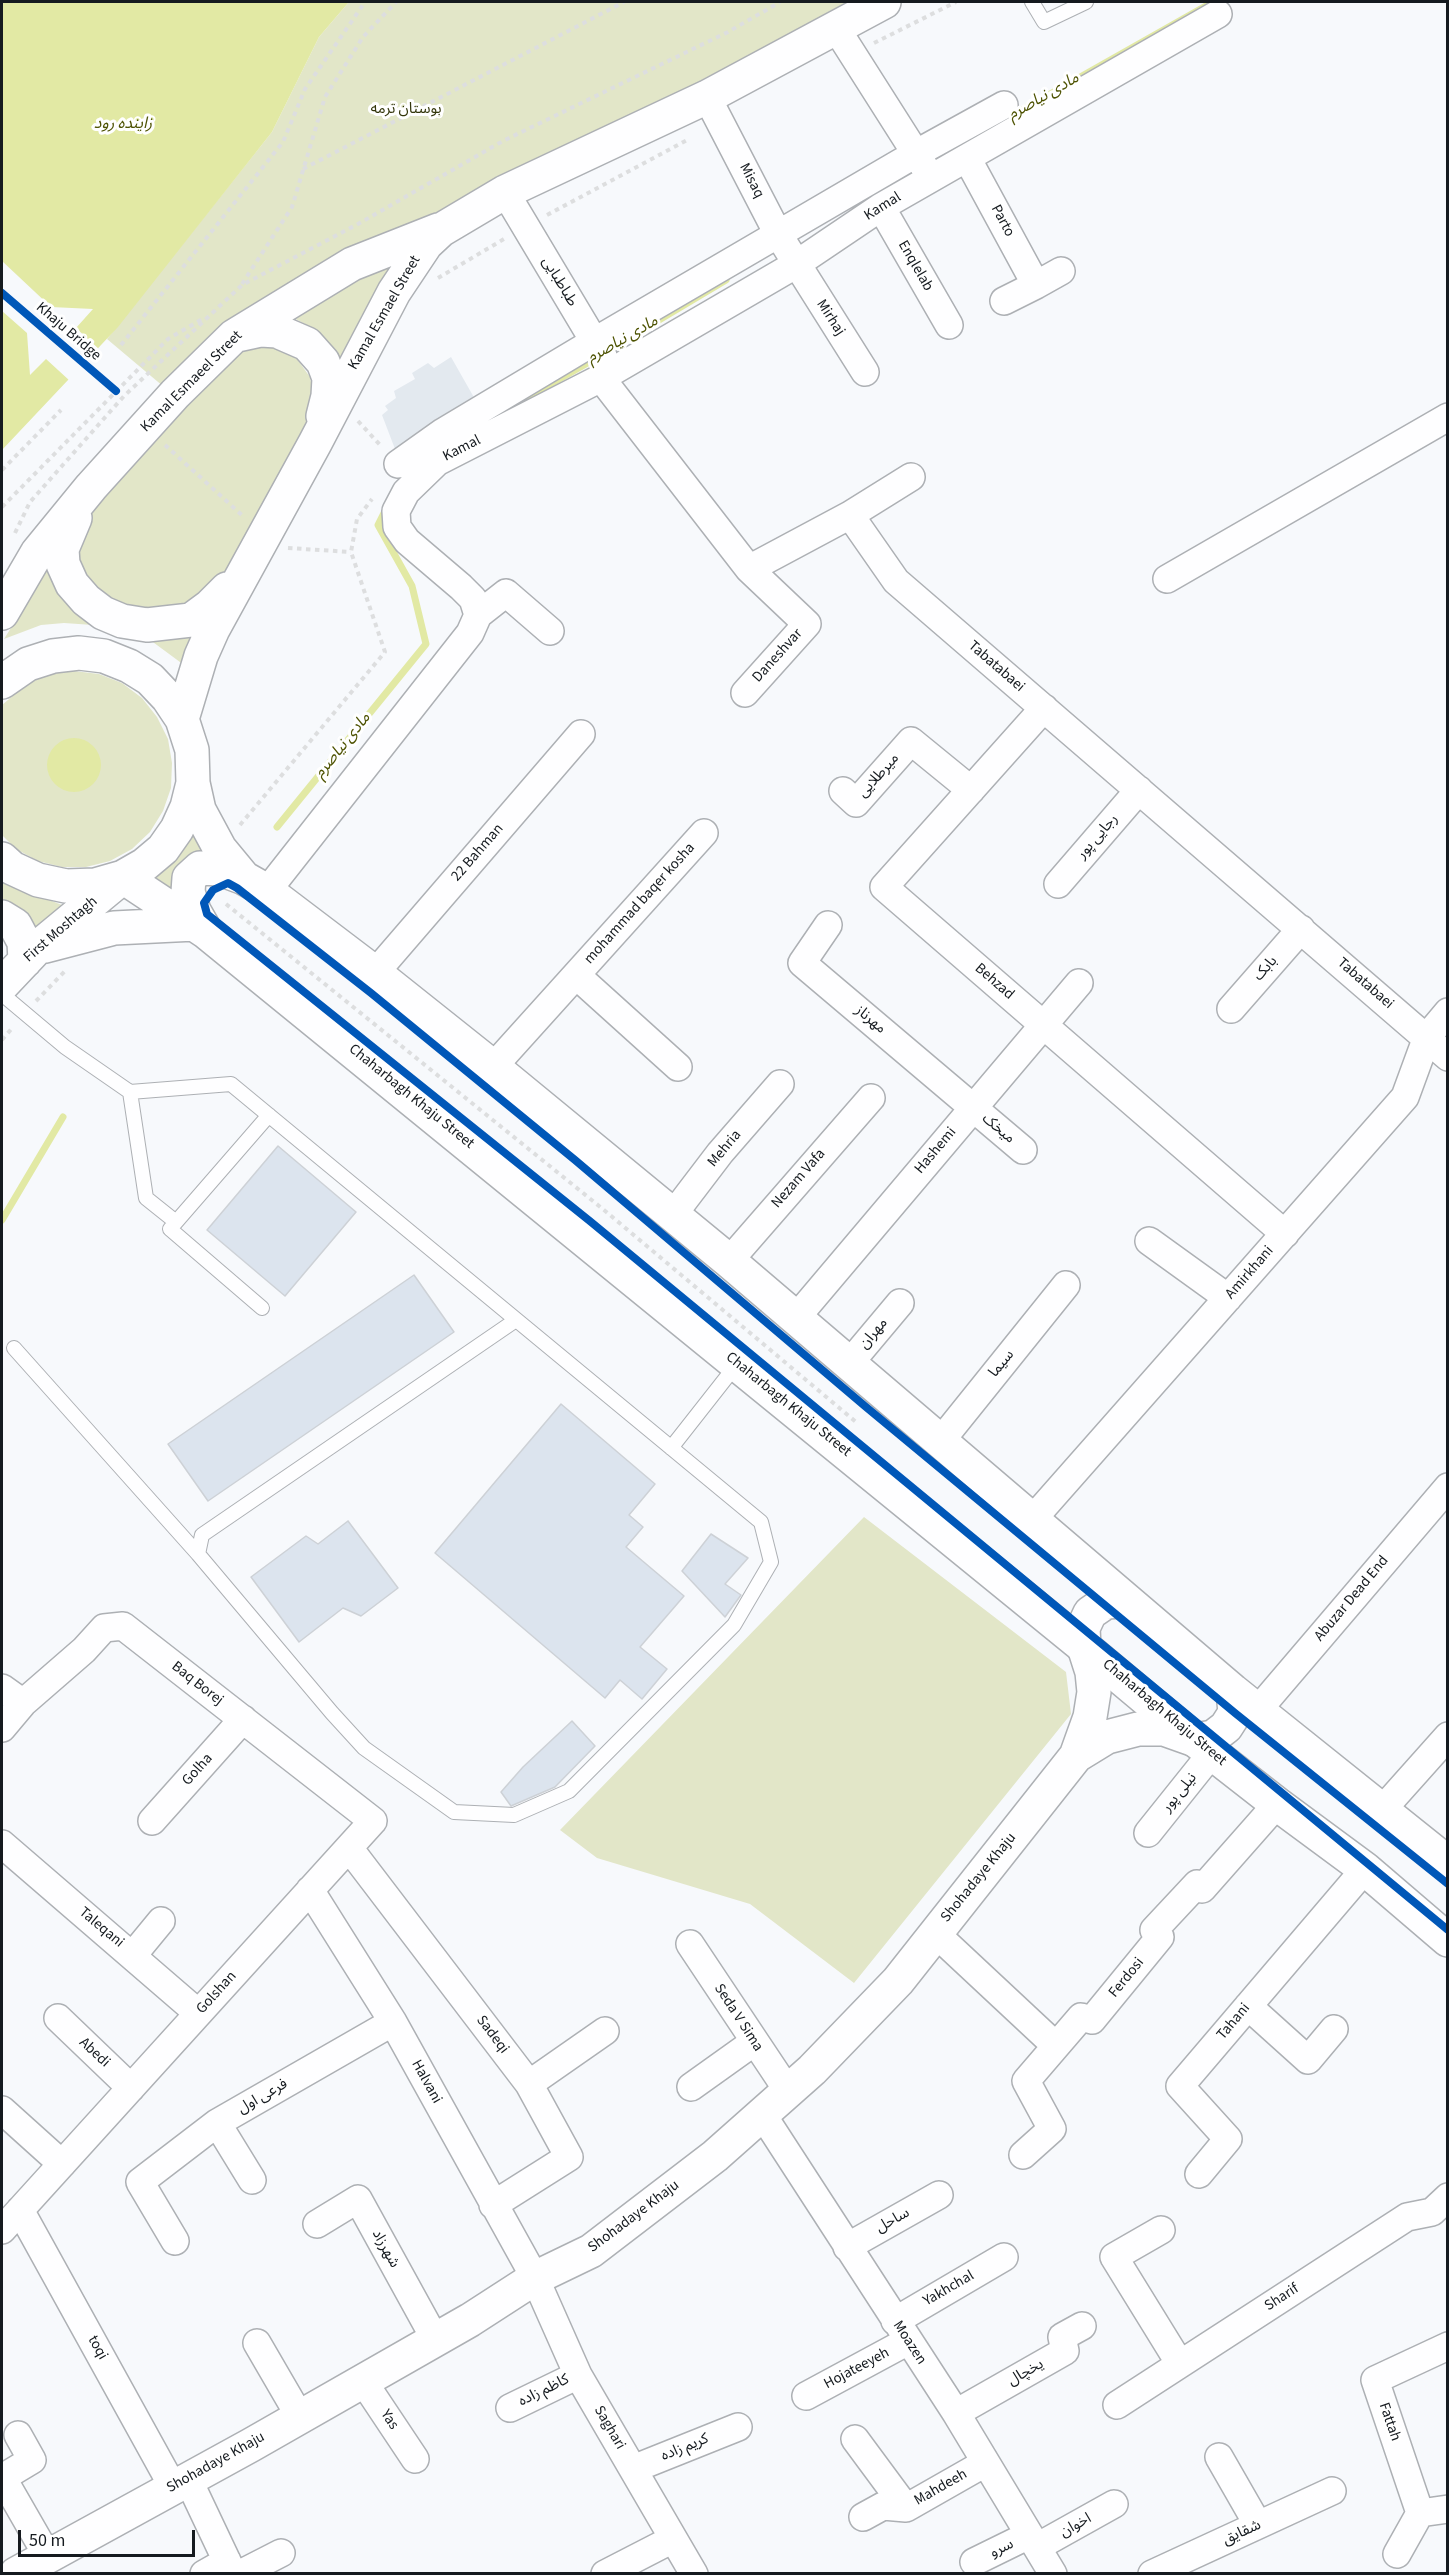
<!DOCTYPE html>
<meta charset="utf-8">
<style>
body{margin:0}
#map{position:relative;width:1449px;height:2575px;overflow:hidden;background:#f7f9fc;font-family:"Source Sans 3",sans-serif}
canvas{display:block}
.frame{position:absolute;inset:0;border:3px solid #151a1f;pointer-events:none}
.scale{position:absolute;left:18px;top:2530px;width:177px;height:27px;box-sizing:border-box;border:3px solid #151a1f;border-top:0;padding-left:8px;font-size:18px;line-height:21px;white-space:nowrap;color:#151a1f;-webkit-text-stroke:4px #fff;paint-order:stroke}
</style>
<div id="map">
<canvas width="1449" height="2575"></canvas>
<div class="frame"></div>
<div class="scale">50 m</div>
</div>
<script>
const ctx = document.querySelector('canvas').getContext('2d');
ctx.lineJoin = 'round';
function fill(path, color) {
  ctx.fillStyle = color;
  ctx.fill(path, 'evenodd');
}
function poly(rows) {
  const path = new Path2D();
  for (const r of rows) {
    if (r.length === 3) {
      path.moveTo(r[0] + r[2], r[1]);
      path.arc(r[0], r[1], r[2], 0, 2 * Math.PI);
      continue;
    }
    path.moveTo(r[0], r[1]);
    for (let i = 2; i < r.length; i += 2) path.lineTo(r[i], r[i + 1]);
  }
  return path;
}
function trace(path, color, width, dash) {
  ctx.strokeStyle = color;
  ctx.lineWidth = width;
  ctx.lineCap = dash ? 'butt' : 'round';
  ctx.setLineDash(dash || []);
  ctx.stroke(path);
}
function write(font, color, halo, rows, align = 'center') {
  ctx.font = font + ' "Source Sans 3","Noto Sans Arabic",sans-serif';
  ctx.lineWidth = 6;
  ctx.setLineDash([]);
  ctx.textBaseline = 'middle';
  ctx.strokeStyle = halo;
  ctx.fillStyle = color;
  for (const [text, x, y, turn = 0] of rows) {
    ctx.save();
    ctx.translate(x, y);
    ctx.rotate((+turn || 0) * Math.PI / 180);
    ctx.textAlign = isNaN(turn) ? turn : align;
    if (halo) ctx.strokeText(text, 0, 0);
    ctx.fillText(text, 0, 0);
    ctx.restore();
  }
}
fill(poly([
 [451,357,476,401,395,449,382,415,388,410,385,406,396,398,394,391,415,379,412,373,428,363,434,368]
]), '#e3e9ef');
fill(poly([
 [349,2,850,2,578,145,164,387,107,339,272,132,319,37],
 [408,246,362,315,341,359,321,337,305,324,288,315],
 [248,344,264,344,281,349,297,359,310,377,314,397,311,414,227,574,197,600,163,612,114,604,88,581,78,557,79,545,90,509,227,359],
 [48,569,93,625,64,623,41,625,4,639],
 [196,631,184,665,142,634],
 [74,671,99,674,122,683,142,698,157,717,168,739,172,763,171,788,163,811,150,832,132,849,110,861,86,867,62,867,38,861,16,849,2,835,2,705,27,684,50,674],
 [193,811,214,857,176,900,137,878],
 [2,881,62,905,33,937,2,907],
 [864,1517,1066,1672,1071,1714,854,1983,750,1904,597,1858,560,1830]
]), '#e2e6c8');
fill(poly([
 [2,2,349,2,319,37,272,132,118,327,2,450],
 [74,765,27]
]), '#e2e9a4');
fill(poly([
 [2,261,51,307,93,309,76,328,100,350,70,381,46,359,30,375,27,333,2,311]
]), '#f7f9fc');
trace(poly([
 [1006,119,1213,2],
 [928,163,970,139],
 [871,196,918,169],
 [607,351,726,280],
 [503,411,598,357],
 [277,827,426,644,412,586,378,525,386,509],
 [2,1220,63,1117]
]), '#e2e9a4', 7);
const building = poly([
 [278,1146,356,1212,285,1296,207,1230,278,1146],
 [414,1275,454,1332,208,1501,168,1444,414,1275],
 [561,1404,655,1484,629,1515,643,1527,626,1547,684,1596,640,1647,667,1669,642,1699,620,1680,605,1698,435,1553,561,1404],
 [348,1521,398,1588,361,1616,343,1608,299,1642,251,1577,306,1536,318,1544,348,1521],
 [711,1534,748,1558,725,1584,741,1595,725,1617,682,1571,711,1534],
 [572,1721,595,1746,555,1787,511,1806,501,1792,523,1767,572,1721]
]);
fill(building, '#dce4ee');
trace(building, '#cdd1d6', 1.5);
const lane = poly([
 [1032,2,1044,22,1086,2],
 [2,994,65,1047,130,1092,231,1084,761,1522,771,1562,734,1625,569,1791,514,1815,454,1812,364,1748,332,1713,198,1554,202,1535,516,1320],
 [130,1092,146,1198,176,1222],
 [262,1308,170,1229,269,1115],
 [14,1348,198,1554],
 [671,1448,737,1364]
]);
const street = poly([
 [836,28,925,168],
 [707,97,778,234,865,372],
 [967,158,1036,285,1061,271],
 [505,192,603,356],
 [881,207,949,325],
 [1004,301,1036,285],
 [601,378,749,569,850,515,896,581,1448,1057],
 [398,464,443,432,595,341,917,153,1004,105],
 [850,515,911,477],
 [1167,579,1448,417],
 [478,615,506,593,550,631],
 [745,693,807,624,749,569],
 [1044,708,884,887,1285,1234],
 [843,791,856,803,911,741,971,790],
 [1058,884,1139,790],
 [267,891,470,633,478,615,473,599,461,587,407,541,397,527,396,511,406,492,437,462,601,378,795,265,881,207,1218,14],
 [828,925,802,963,1023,1150],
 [375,973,581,734],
 [576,975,678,1067],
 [1231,1009,1301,929],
 [493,1067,704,833],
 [672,1216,720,1153,780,1084],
 [1149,1241,1228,1298],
 [729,1261,871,1098],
 [795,1319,1079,983],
 [848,1365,900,1303],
 [939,1443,1066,1285],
 [1031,1521,1405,1097,1427,1037,1448,1012],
 [2,1688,23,1703],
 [1257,1711,1448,1487],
 [2,1728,23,1703,84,1650,104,1628,123,1626,373,1821,2,2230],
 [1382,1810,1448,1736],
 [152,1821,243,1719],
 [1148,1833,1212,1753],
 [2,1844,198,2013],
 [349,1848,529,2084,569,2157,493,2205],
 [310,1890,393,2022,535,2278,578,2375,694,2574],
 [935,1933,1056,2046],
 [690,1944,788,2091],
 [133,1955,161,1921],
 [1248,2006,1308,2060,1334,2029],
 [58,2018,131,2088],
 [529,2084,605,2031],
 [691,2087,754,2042],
 [2,2110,62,2164],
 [762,2114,956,2413,1053,2574],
 [217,2123,252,2180],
 [1023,2155,1052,2129,1026,2081,1081,2017,1092,2020,1160,1937,1154,1930,1197,1884,1202,1889,1277,1804],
 [1199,2174,1228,2139,1180,2086,1365,1869],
 [20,2210,173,2487],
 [317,2224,358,2199,435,2339],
 [1161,2230,1114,2257,1180,2364],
 [175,2241,140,2182,217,2123,393,2022],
 [847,2247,939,2195],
 [895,2321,1004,2257],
 [257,2343,300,2417],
 [1448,2346,1375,2380,1420,2513,1448,2509],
 [363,2381,415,2459],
 [806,2396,908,2341],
 [1117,2405,1407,2217,1432,2212,1448,2197],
 [510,2408,578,2375],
 [956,2413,1065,2351,1062,2337,1082,2326],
 [855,2439,906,2508],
 [1219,2457,1258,2525],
 [633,2469,738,2427],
 [2,2477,48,2557],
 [2,2478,32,2460,18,2435],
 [188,2479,233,2574],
 [863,2517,883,2506,906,2508,985,2463],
 [1037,2547,1114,2504],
 [1397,2554,1420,2513],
 [974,2562,1029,2535],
 [204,2574,227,2561],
 [240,2574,281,2553],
 [605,2574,673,2539],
 [1152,2574,1332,2491]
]);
const secondary = poly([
 [1076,1756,1107,1737,1138,1729,1164,1729,1195,1740],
 [16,2574,251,2445,470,2320,535,2278,591,2251,715,2156,812,2070,898,1981,1076,1756,1090,1717,1094,1692,1092,1672,1084,1647]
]);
const primary = poly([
 [238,335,261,330,277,331,307,344,323,362,329,378,328,396,323,416],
 [75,518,62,549,63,564,72,584,86,600,103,613,122,621,147,625,191,620,210,606,227,589],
 [2,613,37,553,91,487,175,394,234,336,352,264,438,230],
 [2,682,28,664,53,656,79,653,104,656,129,666,150,679,168,698,182,719,192,750,193,783,187,807,177,829,163,849,144,865,123,877,95,885,66,886,38,880,12,868,2,859],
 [182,719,201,656,213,629,315,443,394,292,426,244,441,230,505,192,707,97,884,2],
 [193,783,199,810,220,849,244,878,267,891,375,973,493,1067,729,1261,1233,1691,1448,1863],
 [123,877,206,932,1084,1647,1195,1740,1277,1804,1365,1869,1448,1940],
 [2,917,15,925,24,942,25,961],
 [206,932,194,911,188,892,189,878,200,868,220,869,244,878],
 [45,946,114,928,195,924],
 [2,985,37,948,118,881],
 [1084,1647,1083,1628,1090,1613,1106,1602,1124,1601],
 [1195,1740,1213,1737,1226,1727,1235,1713,1233,1691]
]);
trace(lane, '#adb0b4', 16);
trace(street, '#adb0b4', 30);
trace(secondary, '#adb0b4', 36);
trace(primary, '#adb0b4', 36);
trace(poly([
 [874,43,956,2],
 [303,169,624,2],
 [547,215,689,139],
 [438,278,504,239],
 [242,284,292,207,325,97,363,37,396,2],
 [121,345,283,142,305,89,365,2],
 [358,421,381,446],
 [165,445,244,517],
 [2,470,61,410],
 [2,507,168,339,204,318],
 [15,533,30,502,124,396,242,285,358,224,503,141,728,32,780,2],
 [288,548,351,552],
 [240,825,385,652,351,552,357,519,372,499],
 [226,904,604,1210,856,1422],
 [36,1001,66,970],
 [2,1040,13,1027]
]), '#dddedf', 4, [4.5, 4.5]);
trace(lane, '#fefeff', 14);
trace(street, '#fefeff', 27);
trace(secondary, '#fefeff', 33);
trace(primary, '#fefeff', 33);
trace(poly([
 [2,293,116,391]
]), '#dddedf', 4, [4.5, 4.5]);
trace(poly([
 [2,293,116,391],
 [1448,1884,1235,1713,866,1407,575,1160,371,993,237,888,228,883,213,890,204,903,207,914,591,1222,1448,1930]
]), '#0057b8', 8);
write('15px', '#33360b', '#fff', [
 ["بوستان ترمه",406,110]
]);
write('15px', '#151a1f', '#fff', [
 ["Misaq",751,181,63],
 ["Kamal",883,207,-32],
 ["Parto",1002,221,62],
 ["Enqlelab",915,266,60],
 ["طباطبایی",559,282,59],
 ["Kamal Esmael Street",385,313,-60],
 ["Mirhaj",830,318,57],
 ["Khaju Bridge",68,332,41],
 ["Kamal Esmaeel Street",192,382,-45],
 ["Kamal",462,449,-27],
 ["Daneshvar",778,656,-48],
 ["Tabatabaei",996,667,41],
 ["میرطلایی",879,776,-48],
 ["رجایی پور",1098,837,-49],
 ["22 Bahman",478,853,-49],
 ["mohammad baqer kosha",640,904,-48],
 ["First Moshtagh",61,930,-41],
 ["بابک",1266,969,-49],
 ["Behzad",994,982,41],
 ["Tabatabaei",1365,984,41],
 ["مهرناز",870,1020,40],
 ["Chaharbagh Khaju Street",411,1097,39],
 ["میخک",998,1129,40],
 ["Mehria",725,1149,-50],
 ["Hashemi",936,1151,-50],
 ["Nezam Vafa",799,1179,-49],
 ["Amirkhani",1250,1273,-49],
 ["مهران",874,1334,-50],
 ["سیما",1002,1364,-51],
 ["Chaharbagh Khaju Street",788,1405,39],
 ["Abuzar Dead End",1352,1599,-50],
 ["Baq Borej",197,1684,38],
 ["Chaharbagh Khaju Street",1164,1713,40],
 ["Golha",198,1770,-48],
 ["نیلی پور",1180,1793,-51],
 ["Shohadaye Khaju",979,1878,-51],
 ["Taleqani",101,1928,40],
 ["Ferdosi",1127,1978,-51],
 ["Golshan",217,1993,-48],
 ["Seda V Sima",738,2018,57],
 ["Tahani",1234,2022,-50],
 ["Sadeqi",492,2035,53],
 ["Abedi",94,2053,43],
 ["Halvani",426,2082,61],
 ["فرعی اول",263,2097,-30],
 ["Shohadaye Khaju",634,2217,-37],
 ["ساحل",893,2221,-29],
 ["شهرزاد",385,2249,61],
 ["Yakhchal",949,2289,-30],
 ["Sharif",1282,2298,-33],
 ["Moazen",909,2343,57],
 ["toqi",97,2348,61],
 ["Hojateeyeh",857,2369,-28],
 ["یخچال",1026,2373,-30],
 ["کاظم زاده",544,2391,-26],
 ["Yas",389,2420,56],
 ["Fattah",1389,2422,71],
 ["Saghari",609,2428,60],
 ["کریم زاده",685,2448,-22],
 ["Shohadaye Khaju",216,2463,-29],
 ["Mahdeeh",941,2488,-30],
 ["اخوان",1076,2526,-29],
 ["شقایق",1242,2533,-24],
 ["سرو",1002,2549,-26]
]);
write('italic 16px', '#4e5303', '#fff', [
 ["مادی نیاصرم",1044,97,-30],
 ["زاینده رود",123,124],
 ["مادی نیاصرم",623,340,-30],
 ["مادی نیاصرم",343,746,-51]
]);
</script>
